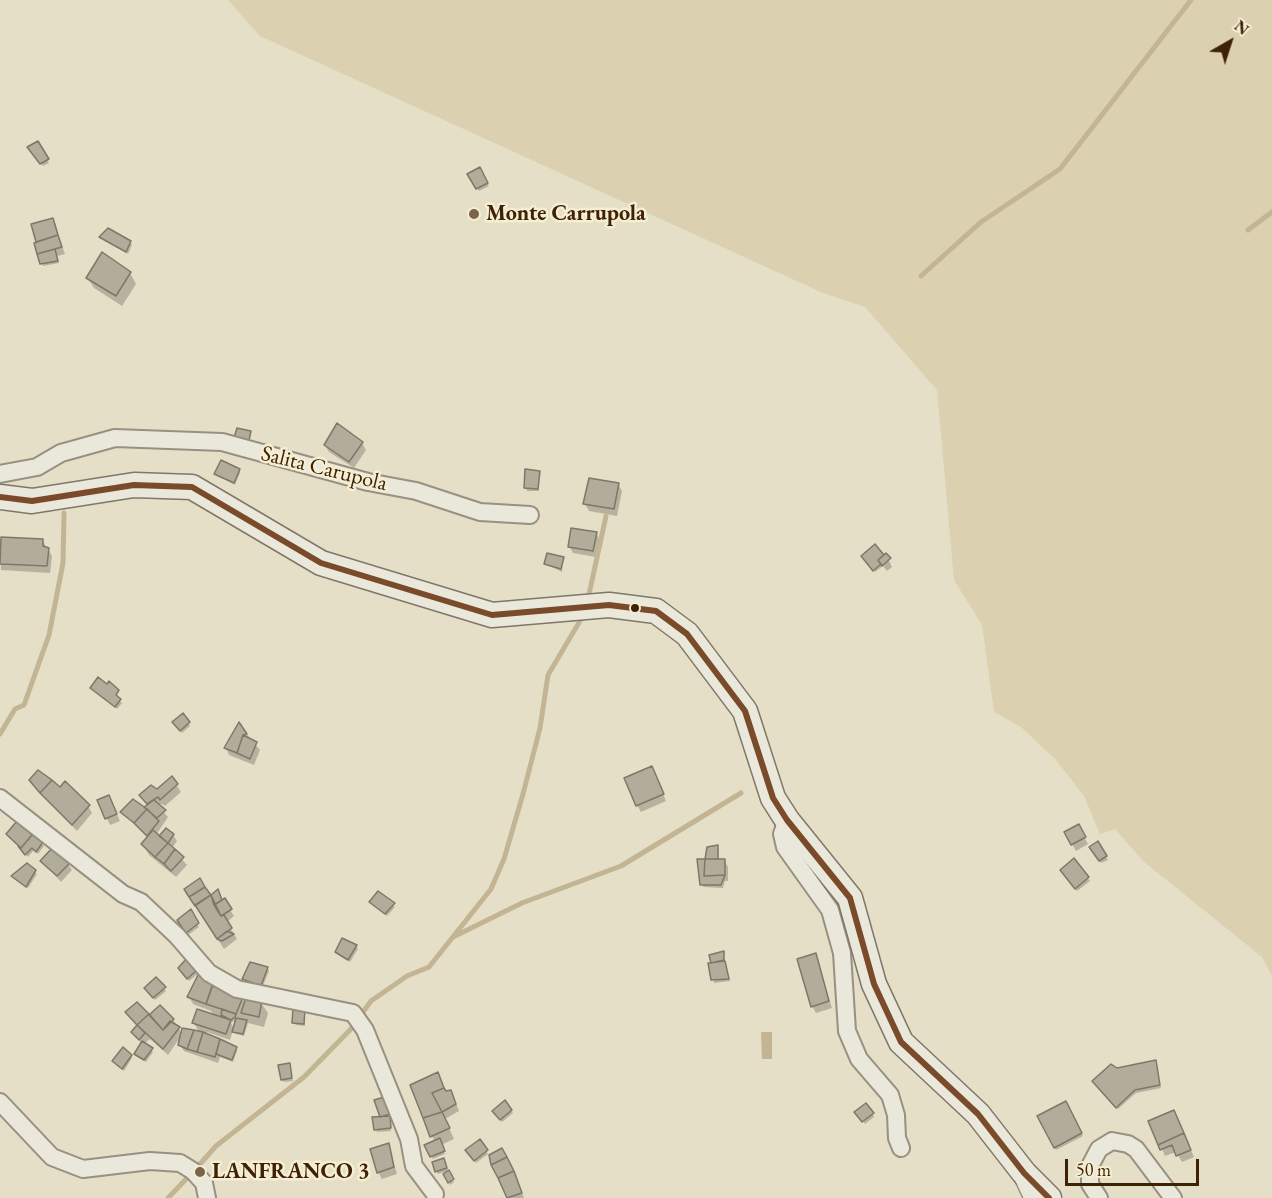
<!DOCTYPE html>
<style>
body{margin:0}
#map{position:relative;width:1272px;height:1198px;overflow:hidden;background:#e5dfc8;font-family:"EB Garamond",serif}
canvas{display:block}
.north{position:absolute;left:1200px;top:12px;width:60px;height:60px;-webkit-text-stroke:4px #f6eed3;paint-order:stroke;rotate:39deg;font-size:16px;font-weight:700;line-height:24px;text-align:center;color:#3e2205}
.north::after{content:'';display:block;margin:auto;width:21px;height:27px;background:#3e2205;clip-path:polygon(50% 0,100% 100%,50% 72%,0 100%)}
.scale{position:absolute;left:1065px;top:1159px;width:134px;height:27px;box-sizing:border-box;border:3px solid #3e2205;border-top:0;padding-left:8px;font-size:18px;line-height:21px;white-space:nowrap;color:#3e2205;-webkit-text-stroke:4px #f6eed3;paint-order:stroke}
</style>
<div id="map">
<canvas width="1272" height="1198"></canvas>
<div class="north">N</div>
<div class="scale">50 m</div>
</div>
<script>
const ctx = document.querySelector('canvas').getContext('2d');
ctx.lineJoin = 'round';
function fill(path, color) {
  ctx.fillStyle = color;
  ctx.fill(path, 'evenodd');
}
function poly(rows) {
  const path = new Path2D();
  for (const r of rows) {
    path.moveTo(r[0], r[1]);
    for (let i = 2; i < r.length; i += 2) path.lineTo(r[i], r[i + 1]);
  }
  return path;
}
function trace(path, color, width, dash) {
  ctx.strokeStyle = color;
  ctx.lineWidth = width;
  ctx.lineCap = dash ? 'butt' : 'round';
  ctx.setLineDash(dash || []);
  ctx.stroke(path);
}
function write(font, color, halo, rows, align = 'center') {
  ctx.font = font + ' "EB Garamond",serif';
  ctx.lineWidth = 5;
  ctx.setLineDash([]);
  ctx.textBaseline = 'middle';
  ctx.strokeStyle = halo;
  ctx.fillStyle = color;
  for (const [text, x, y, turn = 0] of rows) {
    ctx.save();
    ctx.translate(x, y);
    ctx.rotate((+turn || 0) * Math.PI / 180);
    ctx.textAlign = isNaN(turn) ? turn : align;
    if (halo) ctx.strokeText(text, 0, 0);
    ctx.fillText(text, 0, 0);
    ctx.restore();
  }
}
fill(poly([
 [228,0,1272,0,1272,976,1262,957,1143,861,1115,829,1100,834,1084,796,1056,760,1021,727,994,712,982,625,954,580,937,390,865,307,823,293,260,36]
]), '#dbd0b0');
fill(poly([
 [761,1032,772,1032,772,1059,762,1059]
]), '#c3b594');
fill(poly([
 [38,143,49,163,43,166,29,148],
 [479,169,489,186,479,191,469,174],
 [52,220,65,254,57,256,59,263,43,266,32,225],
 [101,237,130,242,132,245,128,254],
 [130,273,136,284,122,306,94,288,88,278],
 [362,443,366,450,354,468,329,452,325,445],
 [239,470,240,473,235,485,216,474],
 [539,472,539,491,527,491,526,488],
 [618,484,622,491,617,516,589,511,585,504],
 [596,533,600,540,596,557,573,553,569,546],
 [42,540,52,556,50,573,1,570,0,545],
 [886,555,892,567,887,571,883,566,875,572,865,559],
 [563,558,562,572,546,564],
 [92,688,117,691,117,698,122,703,117,709],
 [183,715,190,726,182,733,176,725],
 [239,725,260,750,254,765,229,755,226,748],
 [655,775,666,801,641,812,637,805],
 [172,778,181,792,165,806,162,804,158,806,168,817,156,835,164,842,173,835,177,841,172,848,187,865,176,877,149,855,143,844,148,838,122,812,144,809,147,805,141,796,157,791],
 [51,781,88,806,92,813,77,831,43,796],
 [99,801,112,804,120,821,110,825],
 [1078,826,1088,844,1076,851,1066,833],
 [7,834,33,837,44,846,38,854,34,850,28,857],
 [1097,843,1108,860,1101,863,1091,847],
 [718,846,719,860,724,860,728,867,728,881,725,881,723,888,703,887,706,860],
 [1074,860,1090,881,1077,891,1063,873],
 [42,861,68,864,72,870,61,882],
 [27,865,37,874,28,888,13,877],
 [218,892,234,916,227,922,237,939,224,949,200,911,210,897],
 [378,893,395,907,387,916,371,902],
 [190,912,199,927,188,935,187,932,183,934,175,923],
 [356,946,358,949,350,962,337,952],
 [723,953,730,981,714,983,711,957],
 [815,955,832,1008,816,1013,812,1006],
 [188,960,199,973,189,981,181,971],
 [267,968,269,971,262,988,244,979],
 [199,977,217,987,217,990,242,999,245,1004,261,1003,268,1013,264,1027,248,1023,244,1036,236,1034,233,1030,230,1040,207,1032,206,1034,236,1048,237,1051,233,1062,220,1057,218,1063,184,1051,180,1045,181,1036,168,1055,150,1039,144,1044,153,1052,146,1062,137,1057,136,1054,142,1044,133,1032,138,1026,127,1012,173,1020,182,1034,199,1032,194,1023,214,1016,211,1011,193,1004,189,997],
 [234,1021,237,1022,235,1030,231,1023],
 [156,979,166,991,155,1000,148,991],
 [305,1010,305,1026,296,1025,294,1023],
 [131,1056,132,1058,124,1071,116,1064],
 [1155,1062,1161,1088,1136,1093,1118,1109,1095,1084,1117,1070],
 [289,1065,293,1081,284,1082,282,1080],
 [438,1074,446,1090,450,1091,454,1098,459,1111,445,1119,454,1139,441,1145,445,1154,433,1159,426,1145,435,1142,432,1136],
 [376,1101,385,1102,391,1131,377,1132,376,1129,382,1118],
 [505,1102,513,1113,502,1122,496,1114],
 [1065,1103,1083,1136,1056,1150,1039,1116],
 [1174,1112,1194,1157,1182,1162,1176,1152,1165,1156,1150,1122],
 [873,1114,874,1117,865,1124,858,1115],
 [480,1141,488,1154,476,1163,469,1153],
 [388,1144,397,1174,382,1179,378,1172],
 [433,1163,445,1163,454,1182,450,1185,444,1172,438,1174],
 [499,1177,516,1178,524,1198,509,1198]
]), '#0003');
trace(poly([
 [1248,230,1272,212],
 [921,276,981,222,1060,169,1191,0],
 [588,599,606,516],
 [0,734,15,709,24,705,49,635,63,563,64,513],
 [453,937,522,903,621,866,741,793],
 [200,1164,216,1146,304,1077,350,1030,371,1001,407,976,429,967,491,889,504,859,523,794,540,728,548,675,584,614],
 [168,1198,190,1175]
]), '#c3b594', 5);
const building = poly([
 [38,141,49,159,40,164,27,147,38,141],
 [480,167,488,183,476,189,467,174,480,167],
 [53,218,58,235,36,242,31,224,53,218],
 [108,228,131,241,126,252,99,237,108,228],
 [58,235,62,247,37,254,34,243,58,235],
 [55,249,58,261,40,264,37,254,55,249],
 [102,252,131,272,116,296,86,278,102,252],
 [337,423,363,442,349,462,324,445,337,423],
 [237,428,251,431,248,445,233,441,237,428],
 [221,460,240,469,234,483,214,474,221,460],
 [525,469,540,471,538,489,524,488,525,469],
 [589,478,619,483,614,509,583,504,589,478],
 [571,528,597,532,593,551,568,547,571,528],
 [1,537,43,539,43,546,49,548,47,566,0,564,1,537],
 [875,544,884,555,878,560,881,564,873,571,861,556,875,544],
 [547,553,564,557,561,569,544,564,547,553],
 [886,553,891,558,882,566,878,560,886,553],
 [98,677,107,684,109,681,119,690,116,695,121,699,115,707,90,688,98,677],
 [183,713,190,722,180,731,172,722,183,713],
 [239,722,247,734,243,735,237,753,224,748,239,722],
 [243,735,257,742,250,759,237,753,243,735],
 [652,766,664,794,636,806,624,778,652,766],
 [38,770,52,780,40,793,29,780,38,770],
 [172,776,178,784,160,800,158,797,147,804,139,795,151,785,157,789,172,776],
 [52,780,60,787,65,781,90,805,72,825,40,793,52,780],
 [109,795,117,814,105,819,97,800,109,795],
 [133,799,147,809,134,823,120,812,133,799],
 [154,800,166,810,157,818,144,807,154,800],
 [147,809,159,821,147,836,134,823,147,809],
 [17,821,32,835,21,848,6,834,17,821],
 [1079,824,1086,837,1071,845,1064,832,1079,824],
 [166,828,174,834,168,843,159,836,166,828],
 [153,830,168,843,155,857,141,844,153,830],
 [32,835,43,842,36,852,32,848,25,855,18,846,21,848,32,835],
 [1098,841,1107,856,1099,861,1089,847,1098,841],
 [168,843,175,849,164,864,155,857,168,843],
 [718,845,718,859,705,859,707,847,718,845],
 [53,847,70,863,57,876,40,861,53,847],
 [175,849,184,857,171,871,164,864,175,849],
 [1074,858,1089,877,1075,889,1060,870,1074,858],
 [697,859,705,859,704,876,725,875,721,885,700,885,697,859],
 [705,859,725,859,725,875,704,876,705,859],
 [27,863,36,870,26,887,11,876,27,863],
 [200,878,205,887,189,897,184,889,200,878],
 [205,887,211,895,195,906,189,897,205,887],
 [218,889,222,900,214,905,211,895,218,889],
 [378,891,395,903,385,914,369,902,378,891],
 [211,895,221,916,224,915,232,928,217,939,195,905,211,895],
 [225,898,232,909,221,916,214,905,225,898],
 [191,909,199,923,186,933,177,920,191,909],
 [227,931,234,934,222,941,217,939,227,931],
 [342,938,357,945,348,960,335,952,342,938],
 [724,951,724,960,711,963,709,955,724,951],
 [816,953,829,1001,811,1007,797,959,816,953],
 [188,957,198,969,187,979,178,968,188,957],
 [725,961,729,979,711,980,708,963,725,961],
 [250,962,268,967,261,986,242,979,250,962],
 [198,975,215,979,206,1004,187,997,198,975],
 [156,977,166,987,153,998,144,988,156,977],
 [212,986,243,997,236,1014,206,1004,212,986],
 [246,997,262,1001,259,1017,241,1013,246,997],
 [137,1002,149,1014,137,1025,125,1012,137,1002],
 [160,1005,174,1019,163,1030,149,1015,160,1005],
 [293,1008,305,1009,304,1024,292,1023,293,1008],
 [197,1009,231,1020,226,1034,192,1023,197,1009],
 [222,1009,236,1014,235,1017,231,1020,221,1015,222,1009],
 [149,1014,163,1030,170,1021,180,1027,163,1049,137,1025,149,1014],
 [236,1018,247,1020,243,1034,232,1032,236,1018],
 [137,1025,145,1033,139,1040,131,1032,137,1025],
 [182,1028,194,1030,187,1049,178,1045,182,1028],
 [194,1030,203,1032,197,1052,187,1049,194,1030],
 [203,1032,220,1039,215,1057,197,1052,203,1032],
 [220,1039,237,1047,232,1060,216,1054,220,1039],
 [142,1041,153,1048,144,1060,134,1054,142,1041],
 [123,1047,132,1055,122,1069,112,1061,123,1047],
 [1156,1060,1160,1085,1135,1090,1116,1108,1092,1081,1111,1064,1117,1068,1156,1060],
 [290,1063,292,1078,281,1080,278,1065,290,1063],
 [438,1072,444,1088,432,1093,442,1112,423,1118,410,1085,438,1072],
 [444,1088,446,1091,451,1090,456,1104,442,1112,432,1093,444,1088],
 [384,1097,390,1114,380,1117,374,1100,384,1097],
 [505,1100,512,1110,500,1120,492,1111,505,1100],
 [1066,1101,1082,1133,1054,1148,1037,1116,1066,1101],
 [866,1103,874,1113,862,1122,854,1112,866,1103],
 [1174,1110,1184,1133,1158,1145,1148,1121,1174,1110],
 [442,1112,450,1128,430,1137,423,1118,442,1112],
 [390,1116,391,1128,374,1130,372,1117,390,1116],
 [1184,1133,1191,1150,1176,1156,1172,1145,1160,1150,1158,1145,1184,1133],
 [440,1138,445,1151,430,1157,424,1145,440,1138],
 [480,1139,488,1150,474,1161,465,1150,480,1139],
 [389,1143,394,1167,377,1173,370,1149,389,1143],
 [502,1148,507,1157,491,1165,489,1155,502,1148],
 [507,1157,514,1171,498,1178,491,1165,507,1157],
 [444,1158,447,1168,435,1172,432,1162,444,1158],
 [449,1170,454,1179,448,1183,443,1174,449,1170],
 [514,1171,522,1193,507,1198,498,1178,514,1171]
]);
fill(building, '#b2ac9b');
trace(building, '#7f7767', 1.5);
const lane = poly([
 [1020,1181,1028,1198]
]);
const street = poly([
 [0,474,37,467,61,453,115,438,222,442,368,482,416,491,480,512,530,515],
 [0,798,123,894,141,902,177,936,209,973,237,989,353,1013,365,1030,409,1139,414,1166,435,1194],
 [787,820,782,834,785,847,830,910,842,953,847,1031,859,1059,890,1095,896,1115,897,1138,901,1148],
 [0,1102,52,1157,83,1169,150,1161,180,1163,193,1171,204,1183,207,1198],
 [1099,1198,1090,1184,1090,1166,1099,1149,1112,1141,1128,1144,1136,1149,1173,1198]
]);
const secondary = poly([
 [0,497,32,501,134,485,192,487,321,563,492,615,609,605,656,611,687,634,745,711,773,798,787,820,850,898,874,984,901,1042,978,1114,1024,1173,1049,1198]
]);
trace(lane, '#989080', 11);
trace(street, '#989080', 20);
trace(secondary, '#7f7767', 27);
trace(lane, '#eae7db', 8);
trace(street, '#eae7db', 16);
trace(secondary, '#eae7db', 24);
trace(poly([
 [0,497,32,501,134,485,192,487,321,563,492,615,609,605,656,611,687,634,745,711,773,798,787,820,850,898,874,984,901,1042,978,1114,1024,1173,1049,1198]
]), '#7a4b2a', 6);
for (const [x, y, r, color] of [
 [474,214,6,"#786449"],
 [635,608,5,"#3e2205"],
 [200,1172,6,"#786449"]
]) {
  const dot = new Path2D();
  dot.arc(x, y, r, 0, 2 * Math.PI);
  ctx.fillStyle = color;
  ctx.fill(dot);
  trace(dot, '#f6eed3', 2);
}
write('bold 22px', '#3e2205', '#f6eed3', [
 ["Monte Carrupola",486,214],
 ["LANFRANCO 3",212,1172]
], 'left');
write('22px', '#3e2205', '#f6eed3', [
 ["Salita Carupola",324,469,14]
]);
</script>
